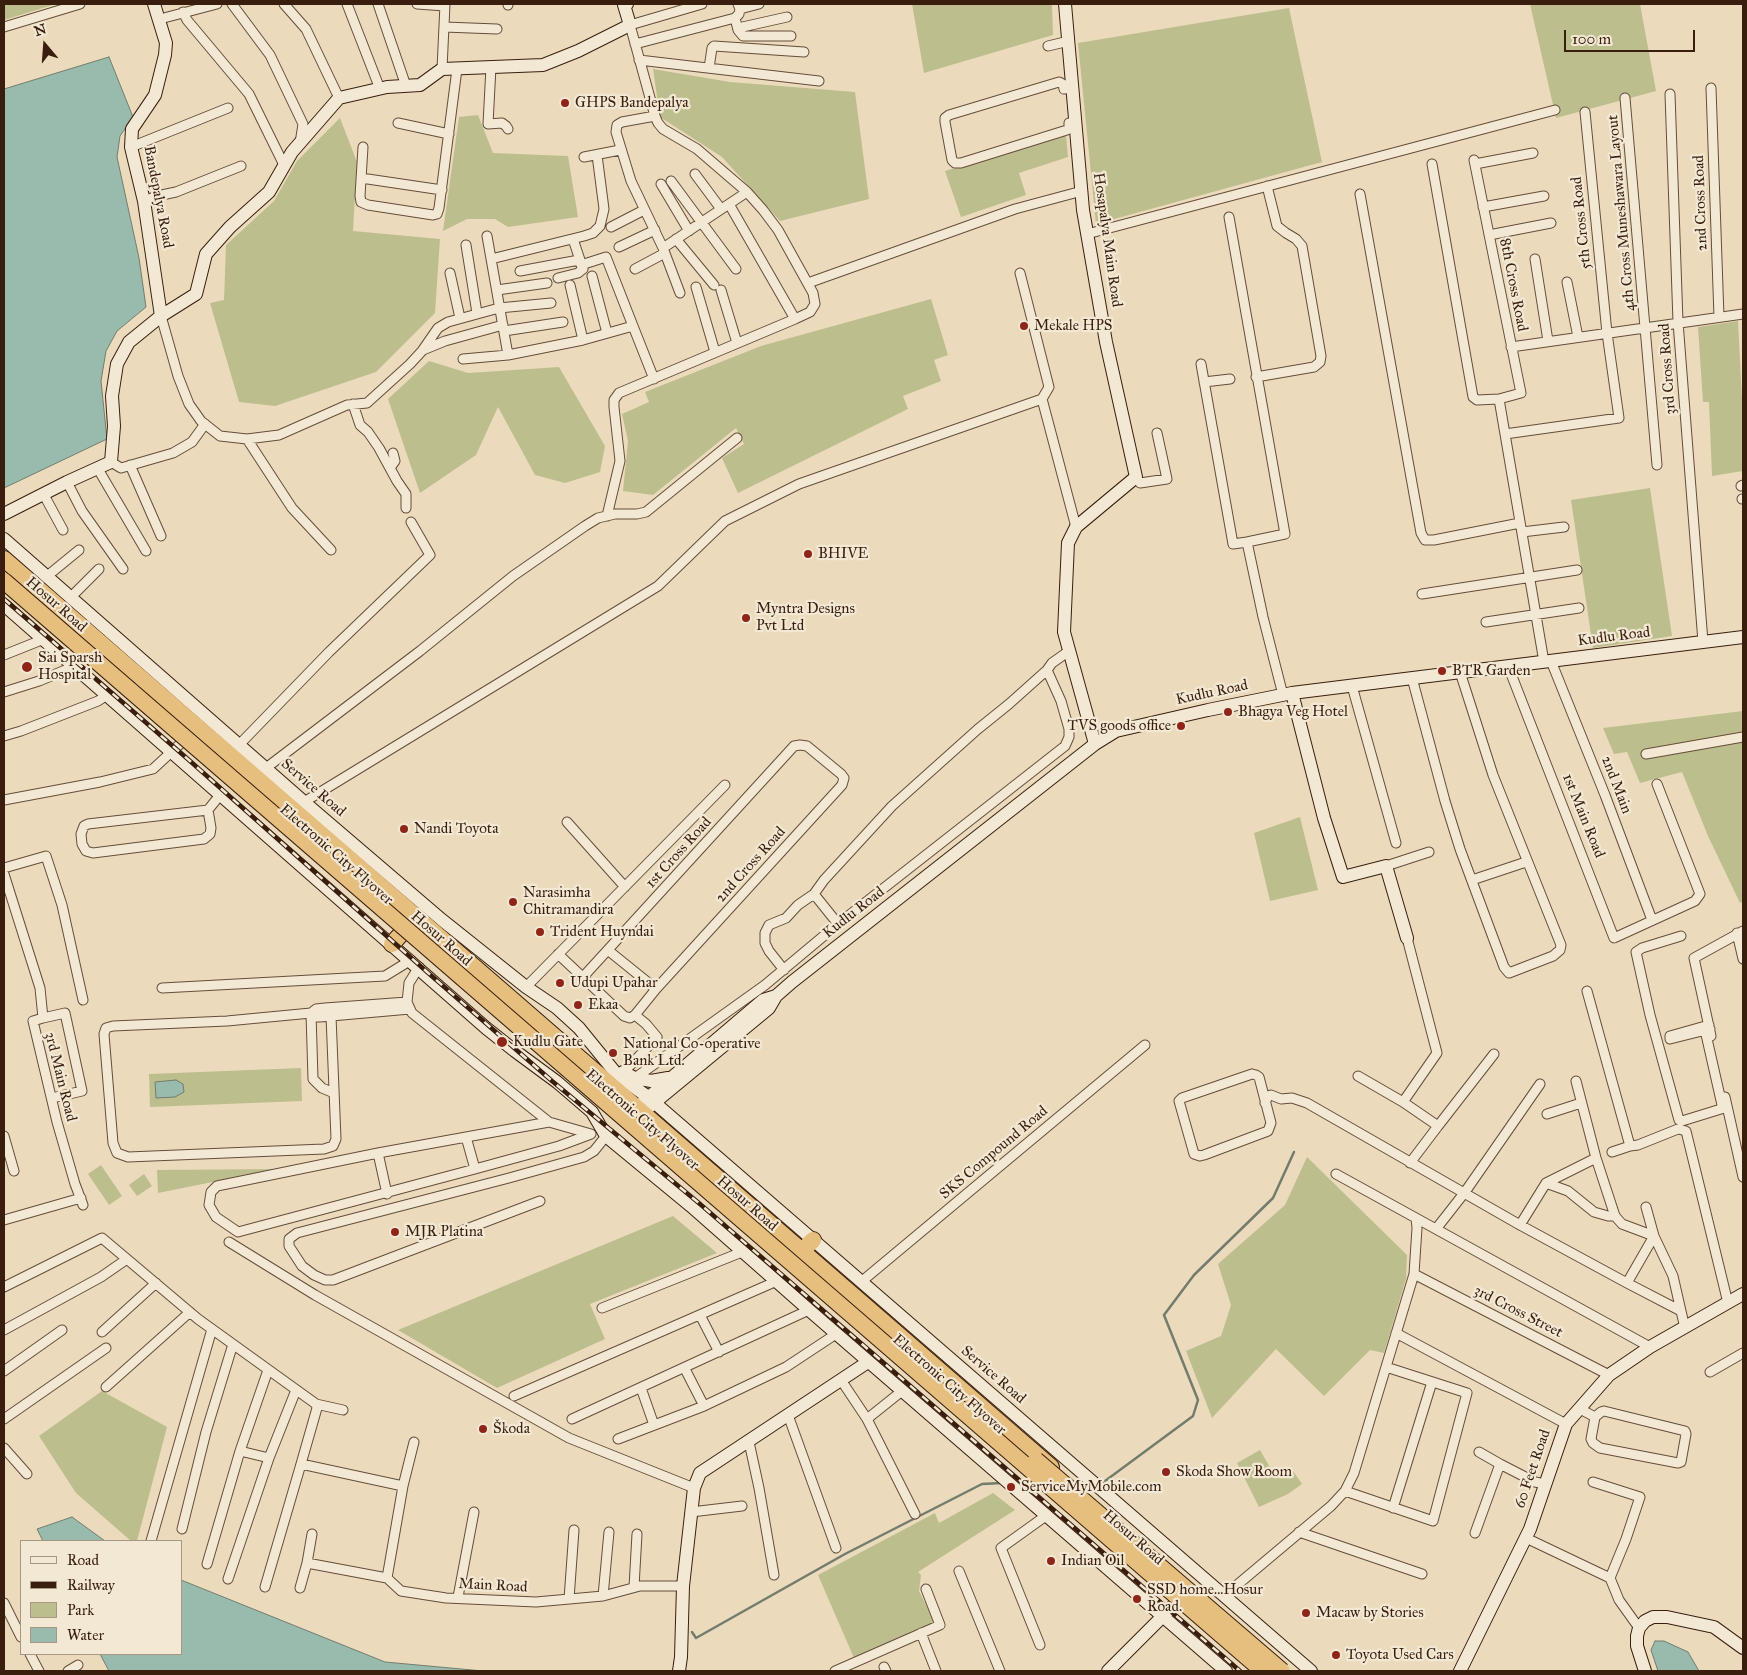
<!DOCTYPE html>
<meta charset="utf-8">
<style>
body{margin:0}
#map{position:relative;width:1747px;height:1675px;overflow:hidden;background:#ebdbbc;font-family:"IM FELL Great Primer",serif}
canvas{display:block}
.frame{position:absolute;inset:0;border:5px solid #391e0e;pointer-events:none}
.legend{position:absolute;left:20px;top:1540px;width:162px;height:115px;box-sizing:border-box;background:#f2e8d3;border:1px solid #a89784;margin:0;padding:6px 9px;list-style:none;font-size:15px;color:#391e0e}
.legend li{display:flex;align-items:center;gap:10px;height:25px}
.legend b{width:25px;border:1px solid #a89784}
.north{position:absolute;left:20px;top:20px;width:50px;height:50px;-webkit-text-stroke:4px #f2e8d3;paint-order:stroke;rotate:342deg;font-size:14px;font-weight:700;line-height:20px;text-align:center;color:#391e0e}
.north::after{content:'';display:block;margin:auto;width:18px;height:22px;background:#391e0e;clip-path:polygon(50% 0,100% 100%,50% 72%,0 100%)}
.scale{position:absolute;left:1564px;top:30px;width:131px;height:22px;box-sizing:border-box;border:2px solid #391e0e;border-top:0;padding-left:6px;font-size:15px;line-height:18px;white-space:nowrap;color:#391e0e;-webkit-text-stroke:4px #f2e8d3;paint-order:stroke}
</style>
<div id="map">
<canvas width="1747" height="1675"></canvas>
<div class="frame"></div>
<ul class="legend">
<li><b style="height:6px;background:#f2e8d3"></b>Road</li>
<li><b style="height:6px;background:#391e0e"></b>Railway</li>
<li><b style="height:14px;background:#bdbe8d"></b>Park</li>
<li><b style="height:14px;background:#99bbad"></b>Water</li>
</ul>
<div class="north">N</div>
<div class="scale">100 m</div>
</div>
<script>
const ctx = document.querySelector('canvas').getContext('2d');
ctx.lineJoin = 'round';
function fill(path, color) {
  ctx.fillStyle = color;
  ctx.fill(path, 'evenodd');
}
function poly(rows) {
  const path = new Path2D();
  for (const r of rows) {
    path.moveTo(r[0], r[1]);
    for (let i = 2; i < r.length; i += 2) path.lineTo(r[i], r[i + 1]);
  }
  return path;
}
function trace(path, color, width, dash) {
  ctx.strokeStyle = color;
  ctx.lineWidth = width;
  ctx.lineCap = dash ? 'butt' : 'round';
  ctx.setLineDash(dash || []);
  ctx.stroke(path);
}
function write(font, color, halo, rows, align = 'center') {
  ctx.font = font + ' "IM FELL Great Primer",serif';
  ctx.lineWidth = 4.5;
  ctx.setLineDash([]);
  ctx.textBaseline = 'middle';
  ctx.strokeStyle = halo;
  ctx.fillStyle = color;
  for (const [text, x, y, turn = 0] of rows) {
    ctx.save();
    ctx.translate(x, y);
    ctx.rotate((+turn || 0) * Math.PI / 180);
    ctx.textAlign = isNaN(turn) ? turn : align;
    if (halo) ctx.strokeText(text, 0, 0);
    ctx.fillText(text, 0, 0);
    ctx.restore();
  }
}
fill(poly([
 [4,4,56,4,4,20],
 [912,4,1052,4,1053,35,924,73],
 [1530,4,1640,4,1656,91,1556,118],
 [1289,8,1322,162,1096,224,1078,43],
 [653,69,730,82,855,92,869,199,780,221,722,157,660,117],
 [478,115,493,153,568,156,578,217,508,227,495,219,467,219,443,231,459,117],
 [340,118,357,162,353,231,440,239,435,313,376,372,275,406,239,402,210,303,224,300,226,245,274,201,297,161],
 [1066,135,1068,157,1019,173,1026,195,961,217,945,171],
 [931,299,948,355,934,360,941,381,903,396,908,409,738,493,722,458,744,444,736,428,653,495,623,491,628,441,622,414,649,402,645,392,761,346],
 [1738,321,1743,420,1743,471,1712,476,1709,402,1703,402,1698,327],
 [429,361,468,373,559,367,605,446,600,472,565,483,535,475,498,407,476,455,420,493,388,399],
 [1650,488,1672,636,1593,648,1571,500],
 [1743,711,1743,901,1740,903,1708,836,1682,772,1640,783,1627,752,1614,754,1603,728],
 [1300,817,1318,890,1270,901,1254,833],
 [301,1068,302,1101,150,1107,149,1074],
 [1307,1157,1407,1255,1406,1279,1384,1353,1370,1350,1324,1396,1276,1349,1212,1418,1186,1351,1221,1336,1231,1305,1218,1264,1285,1205],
 [101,1165,122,1196,109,1205,88,1174],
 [277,1169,158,1193,157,1170],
 [144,1174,152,1186,137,1196,129,1185],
 [673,1216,717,1253,590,1304,605,1339,497,1388,398,1330],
 [102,1391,167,1427,137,1541,131,1541,76,1493,39,1436],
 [1260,1450,1276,1478,1291,1468,1302,1484,1288,1494,1259,1507,1237,1463],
 [993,1493,1015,1510,918,1572,921,1575,919,1591,935,1622,854,1658,818,1575,935,1513,939,1523]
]), '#bdbe8d');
const water = poly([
 [109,57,133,117,120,136,117,157,139,258,146,307,117,331,106,351,101,381,107,439,4,488,4,89,109,57],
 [176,1080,183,1084,184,1092,175,1097,156,1098,155,1082,176,1080],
 [72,1517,105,1541,43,1541,37,1529,72,1517],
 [181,1580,385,1662,483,1671,109,1671,100,1654,181,1654,181,1580],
 [1655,1641,1664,1641,1688,1652,1699,1671,1658,1671,1651,1650,1655,1641]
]);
fill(water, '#99bbad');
trace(water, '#737c6d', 1);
trace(poly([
 [1100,1481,1105,1481,1193,1416,1198,1400,1164,1315,1194,1275,1273,1198,1294,1152],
 [1073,1482,1085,1482],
 [1015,1483,1035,1483],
 [692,1632,696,1638,845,1554,982,1484,1002,1483]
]), '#737c6d', 2.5);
const street = poly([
 [232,4,270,55,303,124,300,143],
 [284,4,306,29,339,98],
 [347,4,380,89],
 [378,4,406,86],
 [417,4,445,6],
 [508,4,508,5],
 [740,9,759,4],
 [183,12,187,20,249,94,284,165],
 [735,18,738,30,743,36,791,36],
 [160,19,217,4],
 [4,27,80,4],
 [444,27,497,29],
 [738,28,787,17],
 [635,44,735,18,739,14,740,9,738,4],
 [1048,46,1069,41],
 [639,60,819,81],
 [491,67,488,124,502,123,506,126,508,129],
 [709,68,712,48,714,46,804,52],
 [442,69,445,4],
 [1073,88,1064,89,1063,84,1059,82,949,115,945,118,945,122,952,160,955,163,961,163,1067,130,1069,128,1069,123,1076,121],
 [1711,88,1719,317],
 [1670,94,1678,322,1703,642],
 [1625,98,1657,465],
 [655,116,622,122,617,125,616,132,631,181,663,248,680,293],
 [398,123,449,134],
 [131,147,228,108],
 [363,147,360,196,361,202,368,205,433,215,437,214,439,208,457,69],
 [584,157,620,150],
 [1432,164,1473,397,1477,400,1499,399,1521,393,1474,160],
 [1475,164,1533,153],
 [695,174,721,209],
 [361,178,442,190],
 [671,181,736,269],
 [661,184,689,231],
 [1360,194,1421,533,1425,540,1434,540,1520,523],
 [144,201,157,196,176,192,241,166],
 [729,204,795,319],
 [1483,207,1544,196],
 [1229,217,1285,534,1247,542],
 [611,227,644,210],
 [1087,234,1555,110],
 [1489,235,1551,223],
 [487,236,508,355,583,340,633,326,654,379],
 [676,239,714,285],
 [466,245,477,313],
 [619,247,655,230],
 [663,248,747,192],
 [491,259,584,236,593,233,600,226,604,209,597,155],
 [1535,259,1548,341],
 [581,265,606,257,633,326],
 [635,269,665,253],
 [520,271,579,260],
 [450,273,460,318],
 [1020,273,1049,387,1042,399],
 [592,276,607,333],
 [558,278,578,273,583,269,573,239],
 [1567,282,1578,337],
 [808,283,1015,209,1082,191],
 [570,285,583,340],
 [696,287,715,352],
 [497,290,547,283],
 [721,290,737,343],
 [161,316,178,376,189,404,201,421,220,436,247,439,279,435,347,405,367,403,410,364,422,351,438,328,448,322,499,308,551,303],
 [504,331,563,322],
 [1511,347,1743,314],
 [423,350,445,341,503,325],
 [463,359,508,355],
 [1201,364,1233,544,1247,542,1263,617,1283,695],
 [1256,377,1314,367,1320,362,1321,356,1302,246,1296,239,1286,233,1277,226,1267,186],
 [1204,382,1230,379],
 [1499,399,1544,662],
 [353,404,360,425,368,432,379,448,397,481,406,494,406,508],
 [1505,434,1619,418,1607,333,1585,112],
 [247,439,292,508,331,550],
 [111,462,121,468,173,453,192,442,205,424],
 [130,465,161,536],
 [390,468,395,461,393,453],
 [98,469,146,551],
 [1136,477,1140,483,1167,479,1157,433],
 [67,482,82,511,123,569],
 [1741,486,1743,485],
 [44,495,63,530],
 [1742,499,1743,499],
 [607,516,620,461,614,407,614,400,619,393,795,319,810,312,815,304,813,293,778,230,763,210,747,192,697,149,663,129,658,123,655,116,630,25,702,4],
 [1522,532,1564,527],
 [46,577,79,550],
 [1422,594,1577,570],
 [70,598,99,569],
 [1486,622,1579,608],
 [4,655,44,639],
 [1551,661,1605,795,1652,920],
 [1508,666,1614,938,1695,901,1700,894,1657,784],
 [1412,678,1445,801,1460,849,1504,967,1509,973,1553,956,1560,950,1561,945,1493,775,1460,672],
 [1352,686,1396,843],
 [4,692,39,681,75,666],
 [4,736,21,731,98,701,107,695],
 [236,748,329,652,430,555,411,522],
 [1646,754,1743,737],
 [266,768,420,651,513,576,585,526,598,518,615,514,637,514,646,512,737,438],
 [4,800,100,782,153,769,180,744],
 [304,802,658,586,725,521,799,484,1042,399,1076,527],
 [208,810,211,828,210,834,204,839,93,853,86,851,82,844,81,834,84,826,88,824,208,810,220,795],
 [567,822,625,887],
 [1386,866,1429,852],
 [4,868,46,856,62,905,83,1000],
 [4,874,40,988,43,1018,33,1021,57,1122,75,1184,83,1205],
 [1472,880,1526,862],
 [814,894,838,924],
 [1737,933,1743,959],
 [1681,936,1642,948,1636,952,1650,1015,1679,1120,1682,1121,1721,1109,1722,1105,1705,1030],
 [1407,938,1437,1053,1403,1102,1438,1126,1410,1163],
 [609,951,656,989],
 [558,954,624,1016,630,1018,635,1015],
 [419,967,409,983,407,1002,412,1013,549,1122,591,1134],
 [784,970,769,951,765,943,765,933,769,925,786,918,798,905,814,894,824,880,892,806,978,729,1009,704,1047,670,1052,663,1069,651],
 [583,977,794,746,800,745,807,746,841,774,844,778,842,785,656,989,635,1015],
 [526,987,725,785],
 [162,988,385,976,411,960],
 [1587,991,1630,1146,1638,1145,1678,1129,1686,1131,1728,1303],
 [311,1013,316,1017,320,1017,410,1009],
 [311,1013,313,1079,322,1088,334,1093],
 [331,1016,336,1139,333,1146,324,1149,128,1157,117,1153,113,1143,104,1034,106,1028,113,1026,227,1021,311,1013,316,1009,325,1008,407,1002],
 [43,1018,65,1013,82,1091,52,1098],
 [1709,1025,1670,1036,1670,1039,1710,1029],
 [1711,1036,1694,958,1743,931],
 [624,1072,657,1037,646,1024,635,1015],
 [1252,1074,1256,1075,1259,1077,1271,1123,1268,1131,1204,1155,1200,1156,1194,1154,1179,1101,1182,1098,1252,1074],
 [1358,1076,1403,1102],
 [635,1078,765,985,838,924,1065,746,1069,737,1069,729,1061,701,1047,670],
 [1576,1081,1596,1158,1615,1216],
 [1725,1097,1743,1177],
 [1265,1103,1268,1096,1271,1095,1281,1099,1292,1098,1307,1103,1520,1225,1627,1283,1681,1311,1685,1328],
 [1547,1114,1581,1103],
 [549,1122,378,1153,217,1186,211,1192,209,1205,216,1217,238,1232,475,1169,559,1146,591,1134],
 [1438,1126,1494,1054],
 [4,1136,14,1171],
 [466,1137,475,1169],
 [1612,1152,1630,1146],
 [378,1153,387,1194],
 [1336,1174,1650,1347],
 [1546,1183,1596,1158],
 [540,1201,333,1280,325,1280,314,1275,302,1266,289,1246,289,1239,297,1233,509,1178,584,1157,594,1151,606,1136],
 [1646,1207,1654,1236,1673,1276,1681,1311],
 [4,1220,81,1198],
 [1520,1225,1546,1183,1568,1191,1594,1212,1608,1216,1615,1216,1622,1224,1654,1236],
 [1436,1229,1465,1192,1540,1084],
 [229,1242,315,1295,569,1438,694,1488],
 [1414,1274,1609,1375],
 [861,1282,1145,1045],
 [1627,1283,1654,1236],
 [4,1287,102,1238,198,1319,316,1404,343,1410],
 [602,1308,742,1252],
 [700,1315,719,1352],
 [4,1330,101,1277,127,1259],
 [102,1332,156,1283],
 [1396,1333,1566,1424],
 [685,1369,704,1406],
 [4,1371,62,1330],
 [1710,1372,1743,1353],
 [841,1380,867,1419],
 [106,1387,190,1312],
 [641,1388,654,1425],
 [902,1391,867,1419,915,1514],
 [514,1396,777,1281],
 [1580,1409,1595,1417,1591,1439,1593,1443,1600,1448,1678,1463,1681,1462,1686,1434,1685,1431,1604,1411,1601,1412,1595,1417],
 [788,1415,836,1548],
 [4,1419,106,1348],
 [572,1419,809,1310],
 [618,1439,704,1406,786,1367,836,1334],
 [749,1442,759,1488,774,1575],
 [4,1448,27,1474],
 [240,1451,269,1458],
 [1479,1452,1500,1464],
 [301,1464,403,1486,387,1578],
 [1593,1482,1640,1497,1626,1539,1610,1578],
 [403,1486,414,1442],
 [1345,1491,1433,1521,1467,1393,1386,1367],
 [1393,1508,1432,1382],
 [691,1512,742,1506],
 [182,1529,206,1432,233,1344],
 [1299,1532,1422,1574],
 [1475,1533,1500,1464,1535,1482,1545,1484],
 [1526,1538,1610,1578,1619,1600,1639,1628],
 [151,1541,212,1329],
 [307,1563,387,1578,401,1591,446,1598,536,1602,603,1596,640,1586,683,1586],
 [207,1564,240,1451,268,1370],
 [959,1571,1000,1671],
 [228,1579,269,1458,296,1390],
 [265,1587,301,1464,317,1408,316,1404],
 [634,1587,637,1534],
 [300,1588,307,1563,312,1534],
 [603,1596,609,1532],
 [1224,1596,1331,1506,1345,1491,1354,1473,1414,1274,1417,1228,1416,1218],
 [458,1597,474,1512],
 [569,1599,574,1530],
 [4,1603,21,1637],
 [921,1633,936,1671],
 [1040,1645,1001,1548,1047,1515],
 [30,1654,39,1671],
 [884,1667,886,1671],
 [68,1671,78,1665],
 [835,1671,940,1625,926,1589]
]);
const secondary = poly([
 [154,4,166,43,165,55,155,95,132,129,131,147,144,201,161,316],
 [1065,4,1083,210,1106,342,1136,477,1076,527,1068,543,1064,632,1095,744],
 [4,514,67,482,111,462,114,426,112,396,117,364,129,342,161,316,196,294,206,254,230,227,269,192,292,152,339,98,387,87,420,85,442,69,543,65,578,51,630,25,624,5,627,4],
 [4,539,304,802,442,920,526,987,557,1008,579,1028,614,1071,627,1082,648,1097,1311,1671],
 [4,605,486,1028,515,1051,557,1082,592,1112,606,1136,691,1206,809,1310,1226,1671],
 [1292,693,1324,818,1343,877,1386,866,1407,938],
 [623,1072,635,1078,651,1081,668,1078],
 [643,1102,763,1000,776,996],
 [649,1107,769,1008,776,996,792,982,1095,744,1116,731,1208,710,1292,693,1743,637],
 [679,1671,681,1657,683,1586,694,1488,700,1473,868,1362],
 [1108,1671,1175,1604],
 [1460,1671,1530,1529,1566,1424,1609,1375,1650,1347,1743,1294],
 [1645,1671,1637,1646,1637,1636,1639,1628,1645,1621,1653,1617,1667,1617,1714,1627,1743,1648]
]);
const highway = poly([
 [4,559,1051,1467],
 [392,944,401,934],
 [802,1251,813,1240]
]);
trace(street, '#664d3a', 11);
trace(secondary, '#391e0e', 14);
trace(highway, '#391e0e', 18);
trace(street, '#f2e8d3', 9);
trace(secondary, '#f2e8d3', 12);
trace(highway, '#e6be7e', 16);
const rail = poly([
 [4,599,190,761,426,971,552,1081,700,1204,1240,1671]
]);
trace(rail, '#391e0e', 4.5);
trace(rail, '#f2e8d3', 2.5, [8]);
const highwayBridge = poly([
 [4,581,1263,1671],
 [1036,1460,1282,1671]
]);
trace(highwayBridge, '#391e0e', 18, []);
trace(highwayBridge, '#e6be7e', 16);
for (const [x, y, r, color] of [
 [565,103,5,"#8f2418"],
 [1024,326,5,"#8f2418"],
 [808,554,5,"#8f2418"],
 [746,618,5,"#8f2418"],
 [27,667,6,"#8f2418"],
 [1442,671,5,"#8f2418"],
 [1228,712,5,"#8f2418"],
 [1181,726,5,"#8f2418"],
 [404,829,5,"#8f2418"],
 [513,902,5,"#8f2418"],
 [540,932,5,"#8f2418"],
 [560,983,5,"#8f2418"],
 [578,1005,5,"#8f2418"],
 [502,1042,6,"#8f2418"],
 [613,1053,5,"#8f2418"],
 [395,1232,5,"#8f2418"],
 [483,1429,5,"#8f2418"],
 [1166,1472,5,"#8f2418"],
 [1011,1487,5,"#8f2418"],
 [1051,1561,5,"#8f2418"],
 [1137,1599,5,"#8f2418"],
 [1306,1613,5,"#8f2418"],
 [1336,1655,5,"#8f2418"]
]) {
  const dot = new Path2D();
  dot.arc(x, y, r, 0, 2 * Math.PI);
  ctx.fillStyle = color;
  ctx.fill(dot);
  trace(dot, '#f2e8d3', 2);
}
write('15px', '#391e0e', '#f2e8d3', [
 ["GHPS Bandepalya",575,103],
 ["Mekale HPS",1034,326],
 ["BHIVE",818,554],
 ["Myntra Designs",756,609],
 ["Pvt Ltd",756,626],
 ["Sai Sparsh",38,658],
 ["Hospital",38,675],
 ["BTR Garden",1452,671],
 ["Bhagya Veg Hotel",1238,712],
 ["TVS goods office",1171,726,"right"],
 ["Nandi Toyota",414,829],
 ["Narasimha",523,893],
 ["Chitramandira",523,910],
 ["Trident Huyndai",550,932],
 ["Udupi Upahar",570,983],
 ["Ekaa",588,1005],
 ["Kudlu Gate",513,1042],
 ["National Co-operative",623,1044],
 ["Bank Ltd.",623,1061],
 ["MJR Platina",405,1232],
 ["Škoda",493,1429],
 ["Skoda Show Room",1176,1472],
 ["ServiceMyMobile.com",1021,1487],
 ["Indian Oil",1061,1561],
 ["SSD home...Hosur",1147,1590],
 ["Road.",1147,1607],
 ["Macaw by Stories",1316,1613],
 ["Toyota Used Cars",1346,1655]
], 'left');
write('15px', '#391e0e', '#f2e8d3', [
 ["Bandepalya Road",158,197,79],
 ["2nd Cross Road",1701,203,-92],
 ["4th Cross Muneshawara Layout",1622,213,-95],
 ["5th Cross Road",1582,223,-96],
 ["Hosapalya Main Road",1107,240,82],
 ["8th Cross Road",1513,285,79],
 ["3rd Cross Road",1668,369,-94],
 ["Hosur Road",56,605,41],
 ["Kudlu Road",1614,637,-7],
 ["Kudlu Road",1212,693,-12],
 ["2nd Main",1616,785,69],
 ["Service Road",313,788,41],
 ["1st Main Road",1583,816,68],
 ["1st Cross Road",679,853,-48],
 ["Electronic City Flyover",336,855,41],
 ["2nd Cross Road",751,865,-48],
 ["Kudlu Road",854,913,-38],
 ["Hosur Road",441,939,41],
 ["3rd Main Road",60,1077,76],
 ["Electronic City Flyover",642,1120,41],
 ["SKS Compound Road",994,1153,-40],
 ["Hosur Road",747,1204,41],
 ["3rd Cross Street",1518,1312,27],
 ["Service Road",993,1375,41],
 ["Electronic City Flyover",949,1385,41],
 ["60 Feet Road",1533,1469,-71],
 ["Hosur Road",1133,1538,41],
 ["Main Road",493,1586,3]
]);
</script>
